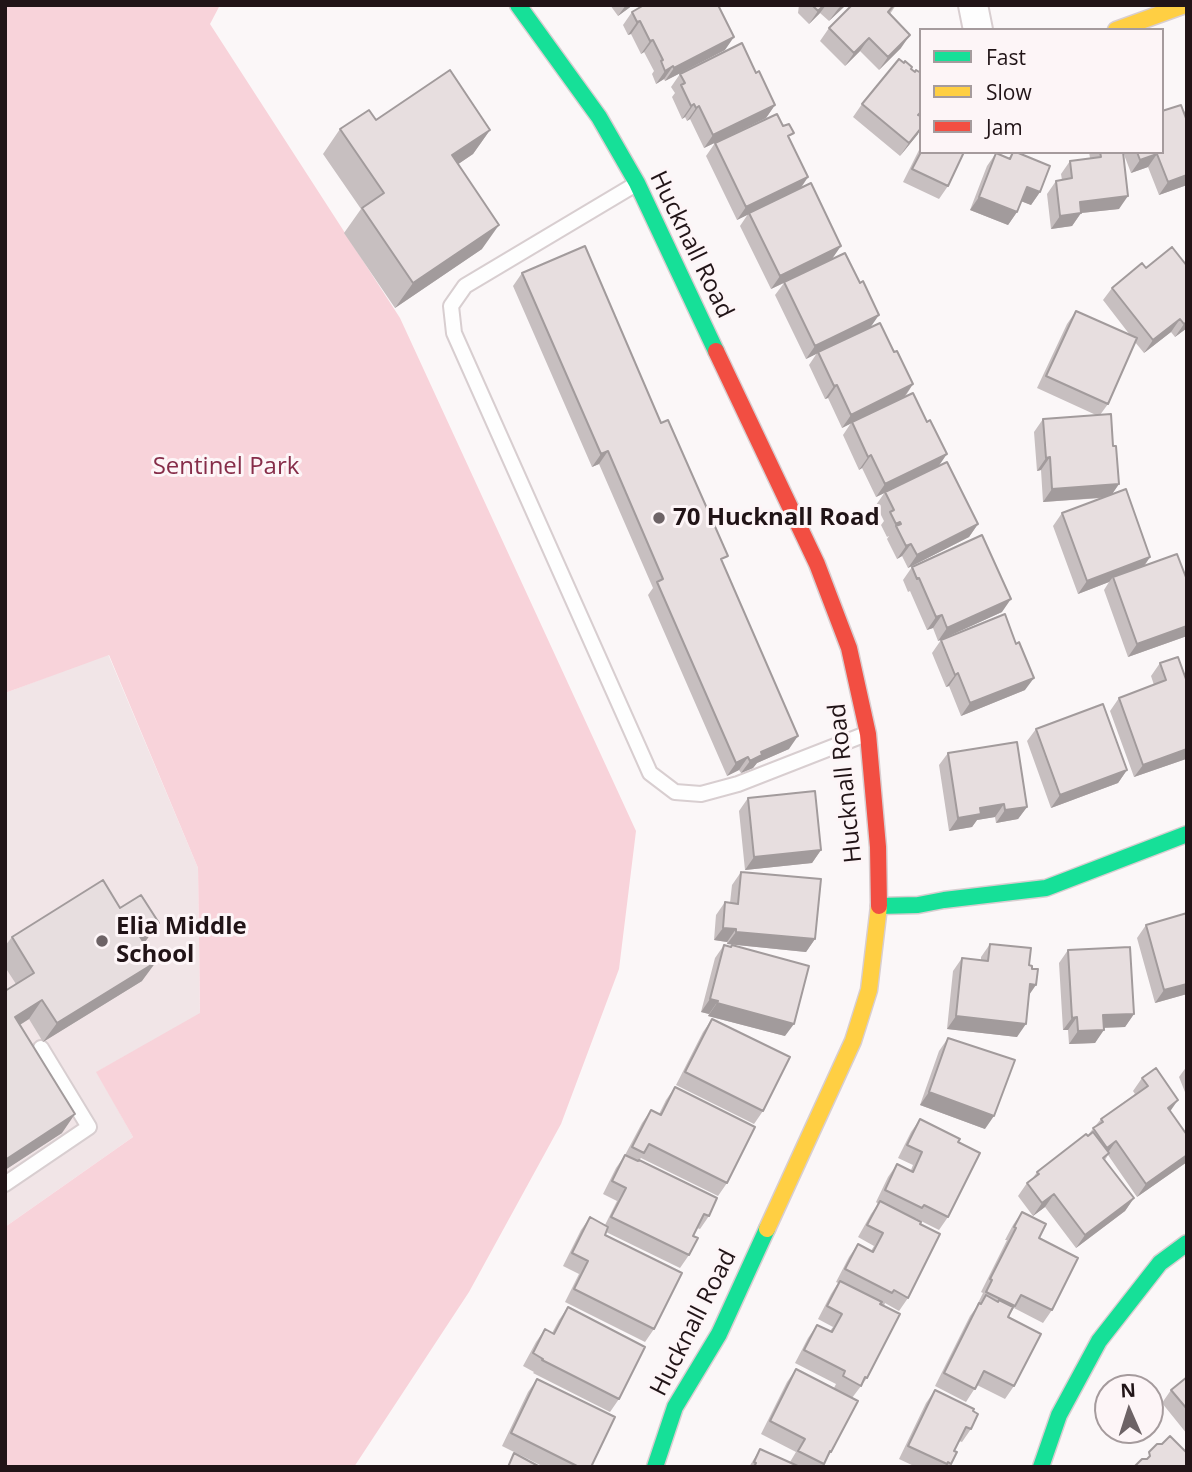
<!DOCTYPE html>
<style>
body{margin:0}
#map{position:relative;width:1192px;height:1472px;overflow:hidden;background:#fbf7f8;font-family:"Open Sans",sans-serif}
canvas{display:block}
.frame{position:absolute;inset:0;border:7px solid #211417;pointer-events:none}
.legend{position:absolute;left:919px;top:28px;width:245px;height:126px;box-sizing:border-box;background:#fdf5f7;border:2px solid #a59b9d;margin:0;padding:9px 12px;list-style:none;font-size:21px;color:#211417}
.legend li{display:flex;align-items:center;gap:14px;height:35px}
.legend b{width:35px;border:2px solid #a59b9d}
.north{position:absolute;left:1094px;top:1374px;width:70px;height:70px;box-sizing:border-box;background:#fdf5f7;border:2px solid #a59b9d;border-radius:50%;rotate:357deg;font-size:19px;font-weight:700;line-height:28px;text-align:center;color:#211417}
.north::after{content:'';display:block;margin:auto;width:24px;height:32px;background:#6d6366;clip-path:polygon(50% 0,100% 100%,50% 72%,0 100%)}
</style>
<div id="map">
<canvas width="1192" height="1472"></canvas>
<div class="frame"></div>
<ul class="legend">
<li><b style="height:9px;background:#16e098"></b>Fast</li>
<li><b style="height:9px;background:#ffcf43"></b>Slow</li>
<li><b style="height:9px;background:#f24e42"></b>Jam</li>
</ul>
<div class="north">N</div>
</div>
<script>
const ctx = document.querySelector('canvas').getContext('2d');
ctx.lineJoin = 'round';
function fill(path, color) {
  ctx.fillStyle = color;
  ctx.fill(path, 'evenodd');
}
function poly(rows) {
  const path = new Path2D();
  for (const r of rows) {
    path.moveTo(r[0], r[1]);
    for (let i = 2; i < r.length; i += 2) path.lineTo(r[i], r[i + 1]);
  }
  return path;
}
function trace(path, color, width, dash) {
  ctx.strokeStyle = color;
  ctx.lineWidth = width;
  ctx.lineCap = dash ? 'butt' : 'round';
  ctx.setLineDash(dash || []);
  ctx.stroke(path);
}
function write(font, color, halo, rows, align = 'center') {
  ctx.font = font + ' "Open Sans",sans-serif';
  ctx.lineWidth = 6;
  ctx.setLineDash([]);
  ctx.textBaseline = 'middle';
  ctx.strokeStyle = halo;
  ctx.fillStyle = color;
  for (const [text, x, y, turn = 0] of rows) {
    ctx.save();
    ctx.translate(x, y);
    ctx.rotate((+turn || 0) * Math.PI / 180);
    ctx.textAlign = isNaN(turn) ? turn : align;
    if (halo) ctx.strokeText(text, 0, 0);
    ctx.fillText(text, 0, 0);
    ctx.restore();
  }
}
fill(poly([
 [108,654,198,868,200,1014,97,1072,133,1137,5,1227,5,693]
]), '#f1e5e7');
fill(poly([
 [5,5,220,5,210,24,400,318,636,831,619,969,561,1124,469,1292,354,1467,5,1467,5,1227,133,1137,96,1072,200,1013,198,868,109,655,5,693]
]), '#f8d3da');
const lane = poly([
 [636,184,465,286,451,306,454,333,650,773,675,792,701,794,738,784,866,734],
 [5,1184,89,1127,41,1048]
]);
const street = poly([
 [973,5,978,30]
]);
const fast = poly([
 [518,5,599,117,637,183,716,351],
 [879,906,918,905,944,900,1046,888,1187,834],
 [655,1467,675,1407,719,1334,767,1229],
 [1041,1467,1059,1415,1099,1341,1160,1263,1187,1243]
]);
const slow = poly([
 [1116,30,1185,5],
 [767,1229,853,1041,869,990,879,906]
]);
const jam = poly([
 [716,351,817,564,849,648,868,734,878,847,879,906]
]);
trace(lane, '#d8ced0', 18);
trace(street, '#d8ced0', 32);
trace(fast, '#d8ced0', 19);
trace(slow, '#d8ced0', 19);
trace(jam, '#d8ced0', 19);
trace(lane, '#fefefe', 14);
trace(street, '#fefefe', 28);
trace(fast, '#16e098', 16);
trace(slow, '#ffcf43', 16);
trace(jam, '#f24e42', 16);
fill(poly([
 [610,5,633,5,618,16],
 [799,5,846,5,829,21,820,13,809,24,798,13],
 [852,5,896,5,890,14,901,48,879,70,860,51,845,66,820,41,829,28],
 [632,12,725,50,665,81,664,79,656,84,652,74,654,71,644,52,641,54,631,34,628,35,623,25],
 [911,69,919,115,918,134,900,156,853,117,862,104],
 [756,73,775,105,766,118,704,148,690,119,687,121,685,117,682,119,672,97,675,93,671,87,680,74],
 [1187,107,1187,185,1159,195,1148,167,1131,173,1123,152,1162,152],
 [376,120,490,130,473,154,458,164,482,249,395,308,344,233,361,209,323,154,340,129],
 [790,139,808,177,801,188,833,259,871,327,894,352,913,384,905,397,939,466,978,524,969,537,908,568,902,556,897,559,887,539,889,536,887,537,881,525,884,521,876,505,885,492,895,488,876,497,862,468,859,470,843,435,851,423,842,428,828,398,825,399,809,365,817,353,806,359,775,295,784,283,771,289,740,226,748,214,737,220,706,156,715,143],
 [921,146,921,152,948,186,939,199,903,182],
 [1013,152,1040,192,1031,205,1021,201,1017,212,1008,225,970,210,987,166,996,153,1009,158],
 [1089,152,1123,152,1119,209,1081,213,1072,226,1051,229,1047,194,1056,181,1062,180,1061,174,1070,161,1090,158],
 [1187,266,1187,328,1175,337,1171,332,1144,353,1135,342,1108,404,1100,415,1113,446,1119,484,1112,494,1150,557,1145,565,1187,580,1187,636,1128,657,1104,590,1109,582,1078,594,1053,526,1062,513,1102,498,1043,502,1041,470,1037,471,1034,432,1043,419,1096,415,1037,388,1067,324,1076,311,1130,335,1103,300,1112,288,1146,268],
 [522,273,723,563,789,749,757,763,753,768,741,773,739,770,727,776,648,595,653,588,599,464,592,467,513,286],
 [912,567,1002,612,938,641,933,628,927,630,910,591,908,592,903,580],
 [941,640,1016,644,1025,690,961,716,949,686,946,687,932,653],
 [1160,663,1187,682,1187,761,1186,759,1134,777,1110,711,1119,698,1154,685,1151,676],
 [1036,729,1127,770,1118,783,1051,808,1027,741],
 [948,753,1027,807,1018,819,996,823,995,817,977,820,972,827,949,831,939,765],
 [748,798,821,850,812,863,745,870,739,811],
 [741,872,815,939,806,952,727,944,727,942,714,940,716,915,725,902,730,903,732,885],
 [120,908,145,942,144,943,142,981,43,1042,29,1019,20,1025,62,1133,5,1170,5,991,16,984,5,967,5,946,12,937],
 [1146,925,1187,994,1155,1003,1137,938],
 [990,944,1029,965,1029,995,1017,1037,947,1029,953,971,962,958,981,960,981,957],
 [724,945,785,1036,708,1016,709,1014,701,1012,715,958],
 [1068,950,1134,1014,1125,1027,1104,1028,1095,1043,1069,1044,1068,1030,1063,1030,1059,963],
 [712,1019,763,1111,754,1124,676,1085,703,1032],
 [948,1038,985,1129,920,1105,939,1051],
 [1187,1066,1187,1097,1179,1077],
 [1142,1078,1170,1111,1187,1135,1187,1162,1137,1197,1108,1155,1105,1160,1134,1198,1125,1211,1076,1248,1045,1207,1033,1216,1018,1196,1027,1183,1032,1179,1037,1172,1087,1136,1101,1119,1135,1094,1133,1091],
 [675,1087,727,1183,718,1196,641,1158,639,1160,709,1216,700,1229,697,1228,693,1236,689,1255,680,1268,606,1232,605,1235,654,1329,645,1342,565,1302,579,1274,563,1266,581,1230,590,1217,605,1225,617,1201,603,1194,616,1168,625,1155,642,1123,651,1110,659,1114,666,1100],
 [920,1119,958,1142,948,1217,939,1230,915,1218,908,1298,899,1311,885,1303,884,1306,867,1378,852,1398,831,1452,822,1467,749,1467,760,1449,790,1462,796,1452,761,1434,787,1382,796,1369,834,1388,836,1384,795,1363,808,1338,817,1325,830,1331,833,1327,818,1319,831,1294,838,1283,836,1282,849,1257,858,1244,871,1251,874,1246,858,1237,871,1214,878,1204,876,1202,888,1177,897,1164,911,1170,913,1165,898,1158,911,1132],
 [1022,1212,1039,1238,1052,1310,1043,1323,1014,1308,1008,1317,1014,1386,1005,1399,977,1385,966,1402,935,1386,970,1316,978,1305,977,1305,983,1293,981,1292,1007,1240,1005,1240,1013,1225],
 [568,1307,619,1399,610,1412,533,1373,534,1372,523,1366,536,1342,545,1329,552,1333,559,1320],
 [1187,1377,1187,1434,1162,1403,1171,1390],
 [537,1379,591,1467,544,1467,502,1446,528,1392],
 [935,1390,973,1411,971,1429,962,1442,959,1441,954,1451,951,1464,949,1467,916,1467,899,1459,926,1403]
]), '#c7bfc0');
fill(poly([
 [626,5,633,5,618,16],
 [824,5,826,5,820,13,809,24,818,11],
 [842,5,846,5,829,21,838,9],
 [640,21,631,34,628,35,637,22],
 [910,35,901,48,879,70,888,57],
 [734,37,725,50,665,81,674,68],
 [869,38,860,51,845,66,854,53],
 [653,40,644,52,641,54,650,41],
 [673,66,664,79,656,84,665,71],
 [694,104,685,117,682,119,691,106],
 [775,105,766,118,704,148,713,135],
 [699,106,690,119,687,121,696,108],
 [921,128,918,134,900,156,909,143],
 [490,130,473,154,435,180,452,155],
 [1157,154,1148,167,1131,173,1140,160],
 [1187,175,1187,185,1159,195,1168,182],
 [808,177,799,190,737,220,746,207],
 [1027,187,1040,192,1031,205,1018,200],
 [1128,196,1119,209,1081,213,1072,226,1051,229,1060,216,1080,202],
 [979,197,1017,212,1008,225,970,210],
 [499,225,482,249,395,308,413,283],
 [841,246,832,259,771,289,780,276],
 [879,315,870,328,806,359,815,346],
 [1180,319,1171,332,1144,353,1153,340],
 [1187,322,1187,328,1175,337,1184,324],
 [913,384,904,397,842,428,851,415],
 [837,385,828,398,825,399,834,386],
 [608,451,599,464,592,467,601,454],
 [947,454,938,467,876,497,885,484],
 [871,455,862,468,859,470,868,457],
 [1050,457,1041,470,1037,471,1046,458],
 [1119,484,1110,497,1043,502,1052,489],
 [978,524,969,537,908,568,917,555],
 [911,544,902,556,897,559,906,546],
 [1150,557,1141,570,1113,577,1109,582,1078,594,1087,581],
 [1011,599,1002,612,938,641,947,628],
 [942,615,933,628,927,630,936,617],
 [1187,626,1187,636,1128,657,1137,644],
 [958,673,949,686,946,687,955,675],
 [1034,678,1025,690,961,716,970,703],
 [798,736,789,749,757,763,753,768,741,773,750,761,761,752],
 [1187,749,1186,759,1134,777,1143,765],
 [748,757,739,770,727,776,736,763],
 [1127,770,1118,783,1051,808,1060,795],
 [1004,804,995,817,977,820,972,827,949,831,958,818,980,808],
 [1027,807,1018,819,996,823,1005,810],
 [821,850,812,863,745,870,754,857],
 [159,923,145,942,126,954,139,935],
 [723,928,736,929,727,942,714,940],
 [736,932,815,939,806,952,727,944],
 [156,962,142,981,43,1042,57,1023],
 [1030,984,1036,985,1027,998],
 [1187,984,1187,994,1155,1003,1164,990],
 [710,999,718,1001,709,1014,701,1012],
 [42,1000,29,1019,5,1034,15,1017],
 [717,1003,794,1024,785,1036,708,1016],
 [1134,1014,1125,1027,1094,1028,1103,1015],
 [956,1016,1026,1024,1017,1037,947,1029],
 [1077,1017,1068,1030,1063,1030,1072,1018],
 [1104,1030,1095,1043,1069,1044,1078,1031],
 [929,1092,994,1116,985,1129,920,1105],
 [1178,1100,1169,1113,1168,1108],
 [75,1114,62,1133,5,1170,5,1160],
 [1116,1141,1107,1154,1098,1161,1107,1148],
 [1187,1155,1187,1162,1137,1197,1146,1184],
 [1054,1194,1045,1207,1033,1216,1042,1203],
 [1134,1198,1125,1211,1076,1248,1085,1235]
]), '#a29b9c');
const building = poly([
 [644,5,718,5,734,37,674,68,673,66,665,71,661,61,663,60,653,40,650,41,640,21,637,22,632,12,644,5],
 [812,5,824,5,818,11,812,5],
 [852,5,894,5,888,12,910,35,888,57,869,38,854,53,829,28,852,5],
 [742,43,756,73,759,71,775,105,713,135,699,106,696,108,694,104,691,106,681,85,685,83,680,74,742,43],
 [899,59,904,63,905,61,912,67,911,69,915,72,916,70,921,73,921,112,918,115,921,116,921,128,909,143,862,104,899,59],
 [450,70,490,130,452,155,499,225,413,283,362,208,384,193,340,129,369,110,376,120,450,70],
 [1181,105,1187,121,1187,175,1168,182,1157,154,1140,160,1137,152,1162,152,1162,111,1181,105],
 [777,114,783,126,789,124,794,133,788,136,808,177,746,207,715,143,777,114],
 [921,152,964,152,948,186,912,169,921,152],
 [1013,152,1016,152,1050,166,1040,192,1027,187,1017,212,979,197,996,153,1010,159,1013,152],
 [1100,152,1123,152,1128,196,1080,202,1081,213,1060,216,1056,181,1072,178,1070,161,1101,157,1100,152],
 [811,183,841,246,780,276,749,213,811,183],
 [585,246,661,423,668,420,728,556,721,559,798,736,761,752,762,755,750,761,748,757,736,763,657,582,663,579,608,451,601,454,522,273,585,246],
 [1172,247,1187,266,1187,322,1184,324,1180,319,1153,340,1112,288,1142,263,1146,268,1172,247],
 [845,253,860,283,863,281,879,315,815,346,784,282,845,253],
 [1076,311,1137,338,1108,404,1046,376,1076,311],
 [880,323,894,352,897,351,913,384,851,415,837,385,834,386,818,352,880,323],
 [913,393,927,422,930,420,947,454,885,484,871,455,868,457,852,422,913,393],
 [1111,414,1113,446,1116,446,1119,484,1052,489,1050,457,1046,458,1043,419,1111,414],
 [947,462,978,524,917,555,911,544,906,546,896,526,901,524,900,522,896,524,890,512,894,510,885,492,947,462],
 [1126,489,1150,557,1087,581,1062,513,1126,489],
 [982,535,1011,599,947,628,942,615,936,617,919,578,917,579,912,567,982,535],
 [1177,554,1187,580,1187,626,1137,644,1113,577,1177,554],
 [1005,614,1016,644,1019,642,1034,678,970,703,958,673,955,675,941,640,1005,614],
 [1178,657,1187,682,1187,749,1143,765,1119,698,1166,680,1160,663,1178,657],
 [1103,704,1127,770,1060,795,1036,729,1103,704],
 [1017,742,1027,807,1005,810,1004,804,980,808,981,814,958,818,948,753,1017,742],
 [815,791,821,850,754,857,748,798,815,791],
 [741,872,821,879,815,939,736,932,736,929,723,928,725,902,738,904,741,872],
 [103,880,120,908,141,895,159,923,139,935,156,962,57,1023,42,1000,15,1017,75,1114,5,1160,5,991,34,973,12,937,103,880],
 [1187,913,1187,984,1164,990,1146,925,1187,913],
 [990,944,1031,948,1029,965,1032,966,1032,969,1038,969,1036,985,1030,984,1026,1024,956,1016,962,958,988,961,990,944],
 [724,945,731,947,732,945,809,966,794,1024,717,1003,718,1001,710,999,724,945],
 [1130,947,1134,1014,1103,1015,1104,1030,1078,1031,1077,1017,1072,1018,1068,950,1130,947],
 [712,1019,790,1057,763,1111,685,1072,712,1019],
 [948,1038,1015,1060,994,1116,929,1092,948,1038],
 [1156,1068,1178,1100,1168,1108,1187,1135,1187,1155,1146,1184,1116,1141,1107,1148,1093,1128,1103,1122,1101,1119,1148,1086,1142,1078,1156,1068],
 [675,1087,755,1127,727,1183,649,1144,644,1153,632,1147,651,1110,661,1115,675,1087],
 [920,1119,960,1139,958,1142,980,1153,948,1217,924,1205,922,1208,885,1190,897,1164,913,1172,922,1152,907,1145,920,1119],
 [1093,1132,1109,1153,1103,1158,1134,1198,1085,1235,1054,1194,1042,1203,1027,1183,1039,1174,1037,1172,1086,1134,1088,1136,1093,1132],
 [625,1155,638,1161,639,1160,717,1198,709,1216,704,1214,693,1236,698,1238,689,1255,611,1217,626,1188,612,1181,625,1155],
 [880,1201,921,1222,920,1224,940,1234,908,1298,894,1290,892,1293,845,1269,858,1244,873,1252,883,1233,867,1225,880,1201],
 [1022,1212,1046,1224,1039,1238,1078,1258,1052,1310,1021,1295,1015,1306,986,1292,992,1280,990,1279,1016,1228,1014,1227,1022,1212],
 [590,1217,608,1227,605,1235,682,1273,654,1329,574,1289,588,1261,572,1253,590,1217],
 [840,1281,882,1302,880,1304,900,1314,867,1378,865,1377,861,1386,843,1376,845,1371,804,1350,817,1325,832,1332,842,1314,827,1306,840,1281],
 [986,1295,998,1302,999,1300,1013,1307,1008,1317,1041,1334,1014,1386,984,1371,975,1389,944,1373,979,1303,981,1304,986,1295],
 [568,1307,645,1347,619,1399,542,1360,543,1359,533,1353,545,1329,554,1334,568,1307],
 [796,1369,858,1401,831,1452,830,1451,824,1464,798,1451,805,1439,770,1421,796,1369],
 [1187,1377,1187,1409,1171,1390,1187,1377],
 [537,1379,615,1417,591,1467,579,1467,511,1433,537,1379],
 [935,1390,974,1409,973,1411,978,1414,971,1429,966,1427,954,1451,957,1452,951,1464,948,1462,947,1464,908,1446,935,1390],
 [1170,1436,1187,1453,1187,1467,1134,1467,1142,1459,1147,1459,1150,1456,1149,1452,1157,1444,1162,1444,1170,1436],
 [760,1449,800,1467,754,1467,756,1463,754,1462,760,1449],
 [514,1453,540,1467,508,1467,514,1453]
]);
fill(building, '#e7dedf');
trace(building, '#a29b9c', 2);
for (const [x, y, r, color] of [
 [659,518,7,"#6d6366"],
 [102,941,7,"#6d6366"]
]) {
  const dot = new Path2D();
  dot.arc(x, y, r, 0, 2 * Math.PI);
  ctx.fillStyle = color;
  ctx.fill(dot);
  trace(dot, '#fdf5f7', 2.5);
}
write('24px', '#211417', '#fdf5f7', [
 ["Hucknall Road",691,245,64],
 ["Hucknall Road",846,783,-96],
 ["Hucknall Road",694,1323,-63]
]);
write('24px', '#862d49', '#fdf5f7', [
 ["Sentinel Park",226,467]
]);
write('bold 24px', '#211417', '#fdf5f7', [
 ["70 Hucknall Road",673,518],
 ["Elia Middle",116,927],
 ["School",116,955]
], 'left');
</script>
